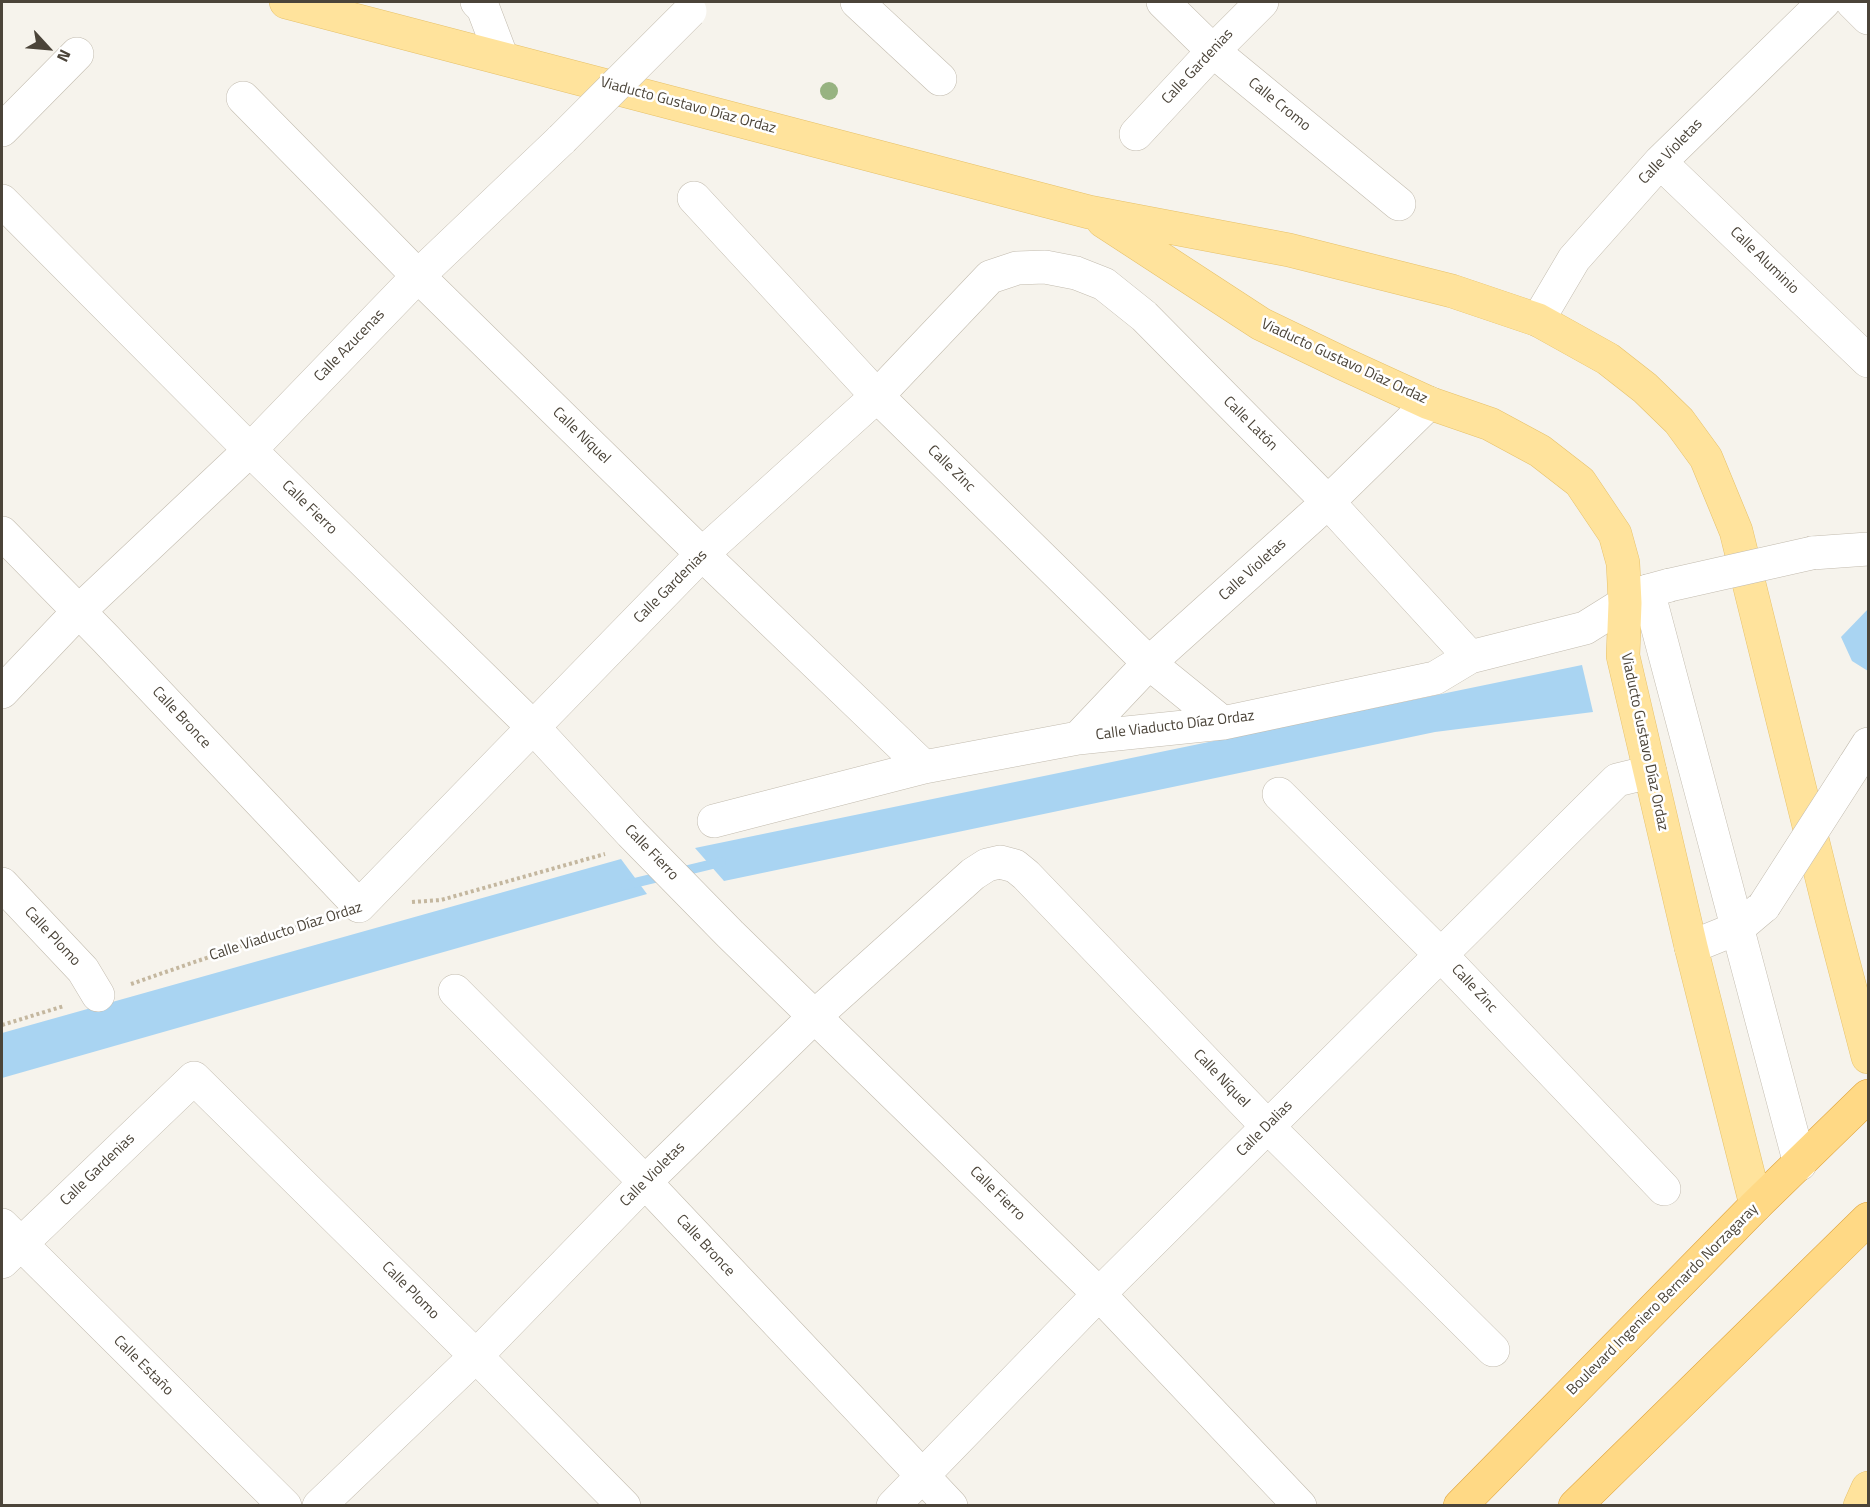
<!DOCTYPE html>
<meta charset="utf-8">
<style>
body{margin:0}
#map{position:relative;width:1870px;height:1507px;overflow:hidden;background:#f6f3ec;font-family:"Titillium Web",sans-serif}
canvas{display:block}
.frame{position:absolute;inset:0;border:3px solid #4b4439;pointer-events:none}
.north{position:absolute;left:18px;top:18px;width:60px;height:60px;-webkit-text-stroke:4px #fff;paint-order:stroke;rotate:116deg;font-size:16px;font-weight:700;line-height:24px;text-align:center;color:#4b4439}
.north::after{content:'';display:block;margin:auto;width:21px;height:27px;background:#4b4439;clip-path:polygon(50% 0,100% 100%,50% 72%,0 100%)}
</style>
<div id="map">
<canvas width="1870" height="1507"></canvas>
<div class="frame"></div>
<div class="north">N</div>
</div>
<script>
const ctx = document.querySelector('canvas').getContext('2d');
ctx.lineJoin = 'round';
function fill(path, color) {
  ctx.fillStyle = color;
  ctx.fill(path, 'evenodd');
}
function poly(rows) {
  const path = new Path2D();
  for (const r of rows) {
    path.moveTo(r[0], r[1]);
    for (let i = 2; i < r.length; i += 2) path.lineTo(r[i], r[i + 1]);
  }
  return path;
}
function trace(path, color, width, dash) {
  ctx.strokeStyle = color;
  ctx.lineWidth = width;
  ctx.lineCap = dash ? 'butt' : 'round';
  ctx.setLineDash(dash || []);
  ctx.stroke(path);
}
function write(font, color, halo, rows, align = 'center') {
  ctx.font = font + ' "Titillium Web",sans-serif';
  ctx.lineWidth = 5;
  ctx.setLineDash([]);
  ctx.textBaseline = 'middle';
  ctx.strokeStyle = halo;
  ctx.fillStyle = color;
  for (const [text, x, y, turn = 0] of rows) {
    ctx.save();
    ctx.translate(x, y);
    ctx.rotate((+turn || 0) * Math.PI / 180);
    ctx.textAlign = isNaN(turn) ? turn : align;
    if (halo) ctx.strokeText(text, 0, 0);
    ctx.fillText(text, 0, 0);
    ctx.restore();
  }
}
fill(poly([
 [1868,609,1868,671,1852,661,1841,637],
 [1582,665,1593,712,1435,732,724,881,695,848],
 [621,859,647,894,2,1078,2,1033]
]), '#a9d4f2');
trace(poly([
 [626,885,721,862]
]), '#a9d4f2', 10);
const minor = poly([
 [477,2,483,8,502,58],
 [857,2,940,79],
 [1163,2,1213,51,1399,204],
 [1852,2,1868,18],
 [243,98,418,276,702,554,924,767],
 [2,130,77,54],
 [1136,134,1213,51,1262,2],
 [1660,162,1868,361],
 [694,198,877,396,1149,663,1223,723],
 [2,201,250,450,533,727,631,833,730,934,1099,1294,1300,1506],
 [1538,320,1574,259,1660,162,1824,2],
 [2,533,105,638,359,906,702,554,877,396,990,277,1017,268,1045,267,1076,273,1104,284,1144,316,1328,502,1470,657],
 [1648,591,1800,1164],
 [1078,738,1149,663,1328,502,1429,403],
 [1279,794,1440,954,1664,1189],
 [714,821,924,767,1078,738,1223,723,1435,678,1470,657,1585,628,1625,603],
 [2,884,83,970,98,995],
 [455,991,645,1182,951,1506],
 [2,1225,285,1506],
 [2,1262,194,1078,476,1356,624,1506],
 [319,1506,476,1356,645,1182,815,1016,973,874,987,865,1000,862,1015,866,1026,875,1268,1127,1493,1350],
 [893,1506,1099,1294,1617,780,1650,772]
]);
const tertiary = poly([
 [1812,553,1868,549],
 [1625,603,1648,591,1670,585],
 [2,692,79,611,250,450,418,276,562,139],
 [1854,766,1868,744],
 [1691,947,1738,928,1764,906]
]);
const primary = poly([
 [286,2,1089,212,1289,250,1452,291,1538,320,1608,359,1645,388,1679,421,1706,458,1736,531,1831,915,1868,1057],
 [1103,221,1261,324,1344,364,1429,403,1490,424,1540,451,1580,482,1615,534,1623,563,1625,603,1623,656,1691,947,1756,1205],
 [1860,1506,1868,1488]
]);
const trunk = poly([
 [1460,1506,1756,1205,1868,1096],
 [1575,1506,1868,1219]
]);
trace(minor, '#c2bbae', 34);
trace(tertiary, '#c2bbae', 34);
trace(primary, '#e6c16a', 34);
trace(trunk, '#e0a43c', 34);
trace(poly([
 [412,902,441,900,605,854],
 [131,984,322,918],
 [2,1025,64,1006]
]), '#c4b79f', 4, [3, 3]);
trace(minor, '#fff', 33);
trace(tertiary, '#fff', 33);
trace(primary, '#ffe39c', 33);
trace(trunk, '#ffd985', 33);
const tertiaryBridge = poly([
 [562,139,690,11],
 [1670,585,1812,553],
 [1764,906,1854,766]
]);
trace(tertiaryBridge, '#c2bbae', 34, []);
trace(tertiaryBridge, '#fff', 33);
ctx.fillStyle = '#97b381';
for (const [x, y] of [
 [829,91]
]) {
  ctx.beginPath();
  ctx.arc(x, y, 9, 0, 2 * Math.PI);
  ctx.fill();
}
write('15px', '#4b4439', '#fff', [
 ["Calle Gardenias",1198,67,-47],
 ["Calle Cromo",1279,105,39],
 ["Viaducto Gustavo Díaz Ordaz",688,106,15],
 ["Calle Violetas",1671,152,-46],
 ["Calle Aluminio",1764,261,44],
 ["Calle Azucenas",350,346,-46],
 ["Viaducto Gustavo Díaz Ordaz",1344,362,25],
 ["Calle Latón",1250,424,45],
 ["Calle Níquel",581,436,44],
 ["Calle Zinc",951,469,44],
 ["Calle Fierro",309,508,44],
 ["Calle Violetas",1253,570,-42],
 ["Calle Gardenias",671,587,-45],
 ["Calle Bronce",181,718,47],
 ["Calle Viaducto Díaz Ordaz",1175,726,-7],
 ["Viaducto Gustavo Díaz Ordaz",1644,742,78],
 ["Calle Fierro",651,853,46],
 ["Calle Viaducto Díaz Ordaz",286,932,-18],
 ["Calle Plomo",52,937,47],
 ["Calle Zinc",1474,989,47],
 ["Calle Níquel",1221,1079,46],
 ["Calle Dalias",1265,1129,-45],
 ["Calle Gardenias",98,1170,-44],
 ["Calle Violetas",653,1175,-45],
 ["Calle Fierro",997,1194,44],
 ["Calle Bronce",705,1246,47],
 ["Calle Plomo",410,1291,45],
 ["Boulevard Ingeniero Bernardo Norzagaray",1663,1300,-45],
 ["Calle Estaño",143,1366,45]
]);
</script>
